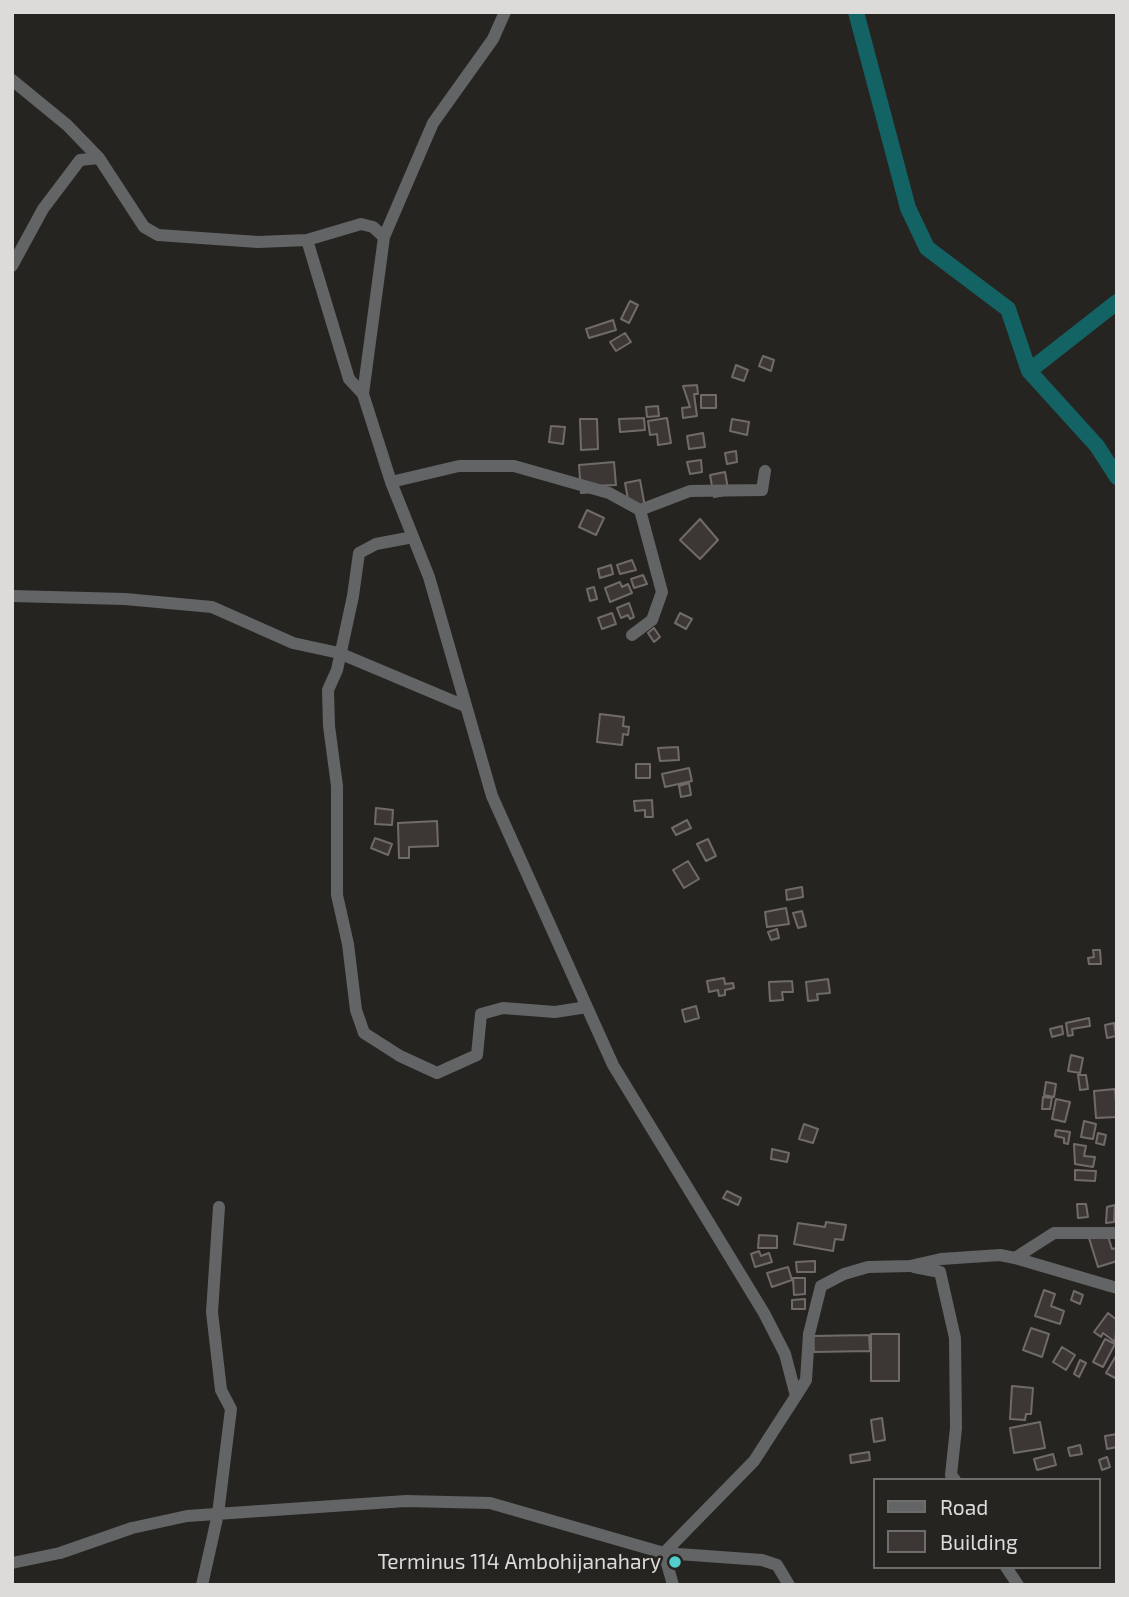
<!DOCTYPE html>
<style>
body{margin:0}
#map{position:relative;width:1129px;height:1597px;overflow:hidden;background:#262421;font-family:"Exo 2",sans-serif}
canvas{display:block}
.frame{position:absolute;inset:0;border:14px solid #dcdbd9;pointer-events:none}
.legend{position:absolute;left:873px;top:1478px;width:228px;height:91px;box-sizing:border-box;background:#262421;border:2px solid #6f6d6b;margin:0;padding:9px 12px;list-style:none;font-size:21px;color:#dcdbd9}
.legend li{display:flex;align-items:center;gap:14px;height:35px}
.legend b{width:35px;border:2px solid #6f6d6b}
</style>
<div id="map">
<canvas width="1129" height="1597"></canvas>
<div class="frame"></div>
<ul class="legend">
<li><b style="height:9px;background:#626465"></b>Road</li>
<li><b style="height:19px;background:#3c3735"></b>Building</li>
</ul>
</div>
<script>
const ctx = document.querySelector('canvas').getContext('2d');
ctx.lineJoin = 'round';
function poly(rows) {
  const path = new Path2D();
  for (const r of rows) {
    path.moveTo(r[0], r[1]);
    for (let i = 2; i < r.length; i += 2) path.lineTo(r[i], r[i + 1]);
  }
  return path;
}
function trace(path, color, width, dash) {
  ctx.strokeStyle = color;
  ctx.lineWidth = width;
  ctx.lineCap = dash ? 'butt' : 'round';
  ctx.setLineDash(dash || []);
  ctx.stroke(path);
}
function fill(path, color) {
  ctx.fillStyle = color;
  ctx.fill(path, 'evenodd');
}
function write(font, color, halo, rows, align = 'center') {
  ctx.font = font + ' "Exo 2",sans-serif';
  ctx.lineWidth = 5;
  ctx.setLineDash([]);
  ctx.textBaseline = 'middle';
  ctx.strokeStyle = halo;
  ctx.fillStyle = color;
  for (const [text, x, y, turn = 0] of rows) {
    ctx.save();
    ctx.translate(x, y);
    ctx.rotate((+turn || 0) * Math.PI / 180);
    ctx.textAlign = isNaN(turn) ? turn : align;
    if (halo) ctx.strokeText(text, 0, 0);
    ctx.fillText(text, 0, 0);
    ctx.restore();
  }
}
trace(poly([
 [856,12,908,208,927,248,1008,309,1029,371,1097,446,1117,477],
 [1029,371,1117,302]
]), '#146364', 16);
const building = poly([
 [630,301,638,305,629,323,621,319,630,301],
 [613,320,616,330,589,338,586,329,613,320],
 [625,333,631,342,616,351,610,342,625,333],
 [763,356,774,360,771,371,759,366,763,356],
 [736,365,748,370,744,381,732,377,736,365],
 [697,385,698,394,694,394,697,416,683,418,682,408,690,407,683,386,697,385],
 [701,395,716,395,716,408,701,408,701,395],
 [658,406,659,416,647,417,646,407,658,406],
 [644,418,645,430,620,432,619,419,644,418],
 [667,418,671,443,658,445,657,434,650,435,648,421,667,418],
 [580,419,597,419,598,449,581,450,580,419],
 [732,419,749,422,747,435,730,431,732,419],
 [551,426,565,427,563,444,549,442,551,426],
 [703,433,705,447,689,449,687,436,703,433],
 [736,451,737,462,727,464,725,453,736,451],
 [701,460,702,472,690,474,687,462,701,460],
 [614,462,616,485,594,486,595,492,581,493,579,465,614,462],
 [725,472,729,494,714,497,710,475,725,472],
 [640,480,645,507,630,510,625,483,640,480],
 [587,510,604,518,596,535,579,527,587,510],
 [700,519,718,540,700,559,680,540,700,519],
 [632,560,636,570,620,574,617,565,632,560],
 [611,565,613,574,600,578,598,569,611,565],
 [643,575,647,584,634,588,631,579,643,575],
 [620,582,622,587,628,584,632,593,610,602,605,588,620,582],
 [594,587,597,599,590,601,587,589,594,587],
 [629,603,634,617,630,619,628,615,621,618,617,608,629,603],
 [612,613,616,624,602,629,598,618,612,613],
 [680,613,692,619,686,629,675,623,680,613],
 [654,628,660,637,654,642,648,633,654,628],
 [600,714,624,717,623,726,629,727,628,735,623,734,622,745,597,742,600,714],
 [678,747,679,760,660,761,658,748,678,747],
 [636,764,650,764,650,778,636,778,636,764],
 [689,768,692,781,665,787,662,774,689,768],
 [689,783,691,795,681,797,679,786,689,783],
 [652,800,653,817,645,817,645,810,635,811,634,801,652,800],
 [376,808,393,810,392,825,375,824,376,808],
 [687,820,691,828,676,835,672,828,687,820],
 [437,821,438,846,409,847,409,858,399,858,398,823,437,821],
 [375,838,392,844,388,855,371,848,375,838],
 [708,839,716,856,706,861,697,844,708,839],
 [688,861,699,879,684,888,673,870,688,861],
 [802,887,803,897,787,900,786,890,802,887],
 [786,908,789,924,767,927,765,912,786,908],
 [802,911,806,926,798,928,793,913,802,911],
 [777,929,779,938,771,940,768,932,777,929],
 [1093,950,1100,950,1101,964,1089,964,1088,958,1094,957,1093,950],
 [724,978,725,984,733,983,734,988,725,990,725,995,719,996,718,990,709,992,707,981,724,978],
 [828,979,830,993,817,994,818,1000,808,1001,806,982,828,979],
 [792,981,793,992,782,992,783,1000,770,1001,769,982,792,981],
 [696,1006,699,1018,685,1022,682,1010,696,1006],
 [1089,1018,1090,1026,1072,1029,1073,1035,1068,1036,1066,1023,1089,1018],
 [1114,1023,1116,1036,1107,1038,1105,1025,1114,1023],
 [1062,1026,1063,1034,1052,1037,1050,1029,1062,1026],
 [1071,1055,1083,1058,1080,1073,1068,1071,1071,1055],
 [1078,1075,1086,1075,1088,1089,1080,1090,1078,1075],
 [1046,1082,1056,1084,1054,1097,1044,1095,1046,1082],
 [1115,1089,1117,1117,1096,1118,1094,1091,1115,1089],
 [1043,1097,1052,1098,1050,1109,1042,1109,1043,1097],
 [1056,1099,1070,1102,1065,1122,1052,1119,1056,1099],
 [1084,1121,1096,1124,1093,1139,1081,1137,1084,1121],
 [804,1124,818,1129,813,1143,799,1139,804,1124],
 [1056,1130,1070,1132,1068,1144,1064,1143,1064,1138,1055,1136,1056,1130],
 [1098,1133,1106,1135,1104,1145,1096,1143,1098,1133],
 [1074,1144,1086,1146,1084,1156,1095,1157,1093,1167,1075,1164,1074,1144],
 [772,1149,789,1153,787,1162,771,1159,772,1149],
 [1075,1170,1096,1171,1095,1181,1075,1180,1075,1170],
 [727,1191,741,1198,738,1205,723,1198,727,1191],
 [1077,1204,1086,1204,1088,1217,1078,1218,1077,1204],
 [1115,1205,1114,1222,1106,1223,1107,1207,1115,1205],
 [826,1222,846,1225,843,1240,835,1239,833,1251,794,1244,798,1223,825,1227,826,1222],
 [1107,1233,1112,1249,1117,1248,1117,1261,1098,1267,1089,1238,1107,1233],
 [759,1235,777,1236,777,1248,758,1248,759,1235],
 [759,1251,761,1256,769,1253,772,1262,755,1267,751,1254,759,1251],
 [815,1261,815,1272,797,1272,796,1262,815,1261],
 [788,1267,792,1280,772,1287,767,1273,788,1267],
 [793,1278,805,1278,805,1294,794,1295,793,1278],
 [1044,1290,1055,1294,1051,1306,1064,1311,1060,1324,1035,1316,1044,1290],
 [1074,1291,1083,1295,1080,1304,1071,1300,1074,1291],
 [805,1299,805,1309,792,1309,792,1300,805,1299],
 [1108,1313,1117,1320,1115,1342,1103,1333,1101,1337,1094,1332,1108,1313],
 [1031,1328,1049,1334,1042,1357,1023,1350,1031,1328],
 [871,1334,899,1334,899,1381,871,1381,871,1334],
 [869,1335,870,1351,814,1352,813,1336,869,1335],
 [1105,1339,1115,1344,1103,1367,1093,1362,1105,1339],
 [1062,1347,1075,1355,1066,1370,1053,1362,1062,1347],
 [1117,1354,1117,1379,1106,1373,1117,1354],
 [1080,1360,1086,1363,1079,1377,1074,1374,1080,1360],
 [1012,1386,1033,1388,1031,1414,1026,1414,1025,1420,1010,1419,1012,1386],
 [882,1418,885,1440,874,1442,871,1420,882,1418],
 [1040,1422,1045,1448,1014,1453,1010,1428,1040,1422],
 [1117,1434,1117,1447,1107,1449,1105,1436,1117,1434],
 [1080,1445,1082,1454,1070,1456,1068,1448,1080,1445],
 [869,1452,870,1460,851,1463,850,1455,869,1452],
 [1053,1454,1056,1465,1037,1470,1034,1459,1053,1454],
 [1107,1457,1110,1467,1102,1470,1099,1460,1107,1457]
]);
fill(building, '#3c3735');
trace(building, '#706b69', 2);
trace(poly([
 [505,12,493,39,433,123,384,237,363,394,391,482,429,577,492,796,613,1065,764,1313,785,1354,796,1396,754,1461,664,1553],
 [12,80,67,125,99,158,144,227,158,235,258,242,307,240,361,224,373,227,384,237],
 [307,240,349,379,363,394],
 [12,266,43,209,80,160,99,158],
 [391,482,459,466,514,466,609,493,640,510,690,491,762,490,765,471],
 [413,537,376,544,359,553,353,596,337,670,328,690,329,726,337,786,337,895,348,944,356,1010,364,1033,400,1056,437,1073,477,1055,481,1014,503,1008,555,1012,587,1007],
 [12,596,125,599,212,607,293,643,339,653,465,706],
 [632,635,652,620,662,592,640,510],
 [1015,1258,1117,1288],
 [914,1267,940,1272,955,1338,956,1428,951,1475,955,1480],
 [796,1396,806,1380,809,1334,821,1286,844,1274,868,1267,910,1266,941,1259,1000,1255,1015,1258,1054,1233,1117,1233],
 [664,1553,673,1585],
 [12,1563,60,1553,132,1528,187,1516,406,1501,490,1503,664,1553,762,1560,777,1565,789,1585],
 [1006,1567,1018,1585],
 [202,1585,218,1514,231,1409,221,1390,212,1312,219,1207]
]), '#626465', 12);
for (const [x, y, r, color] of [
 [675,1562,7,"#52cdce"]
]) {
  const dot = new Path2D();
  dot.arc(x, y, r, 0, 2 * Math.PI);
  ctx.fillStyle = color;
  ctx.fill(dot);
  trace(dot, '#262421', 2.5);
}
write('21px', '#dcdbd9', '#262421', [
 ["Terminus 114 Ambohijanahary",661,1562]
], 'right');
</script>
